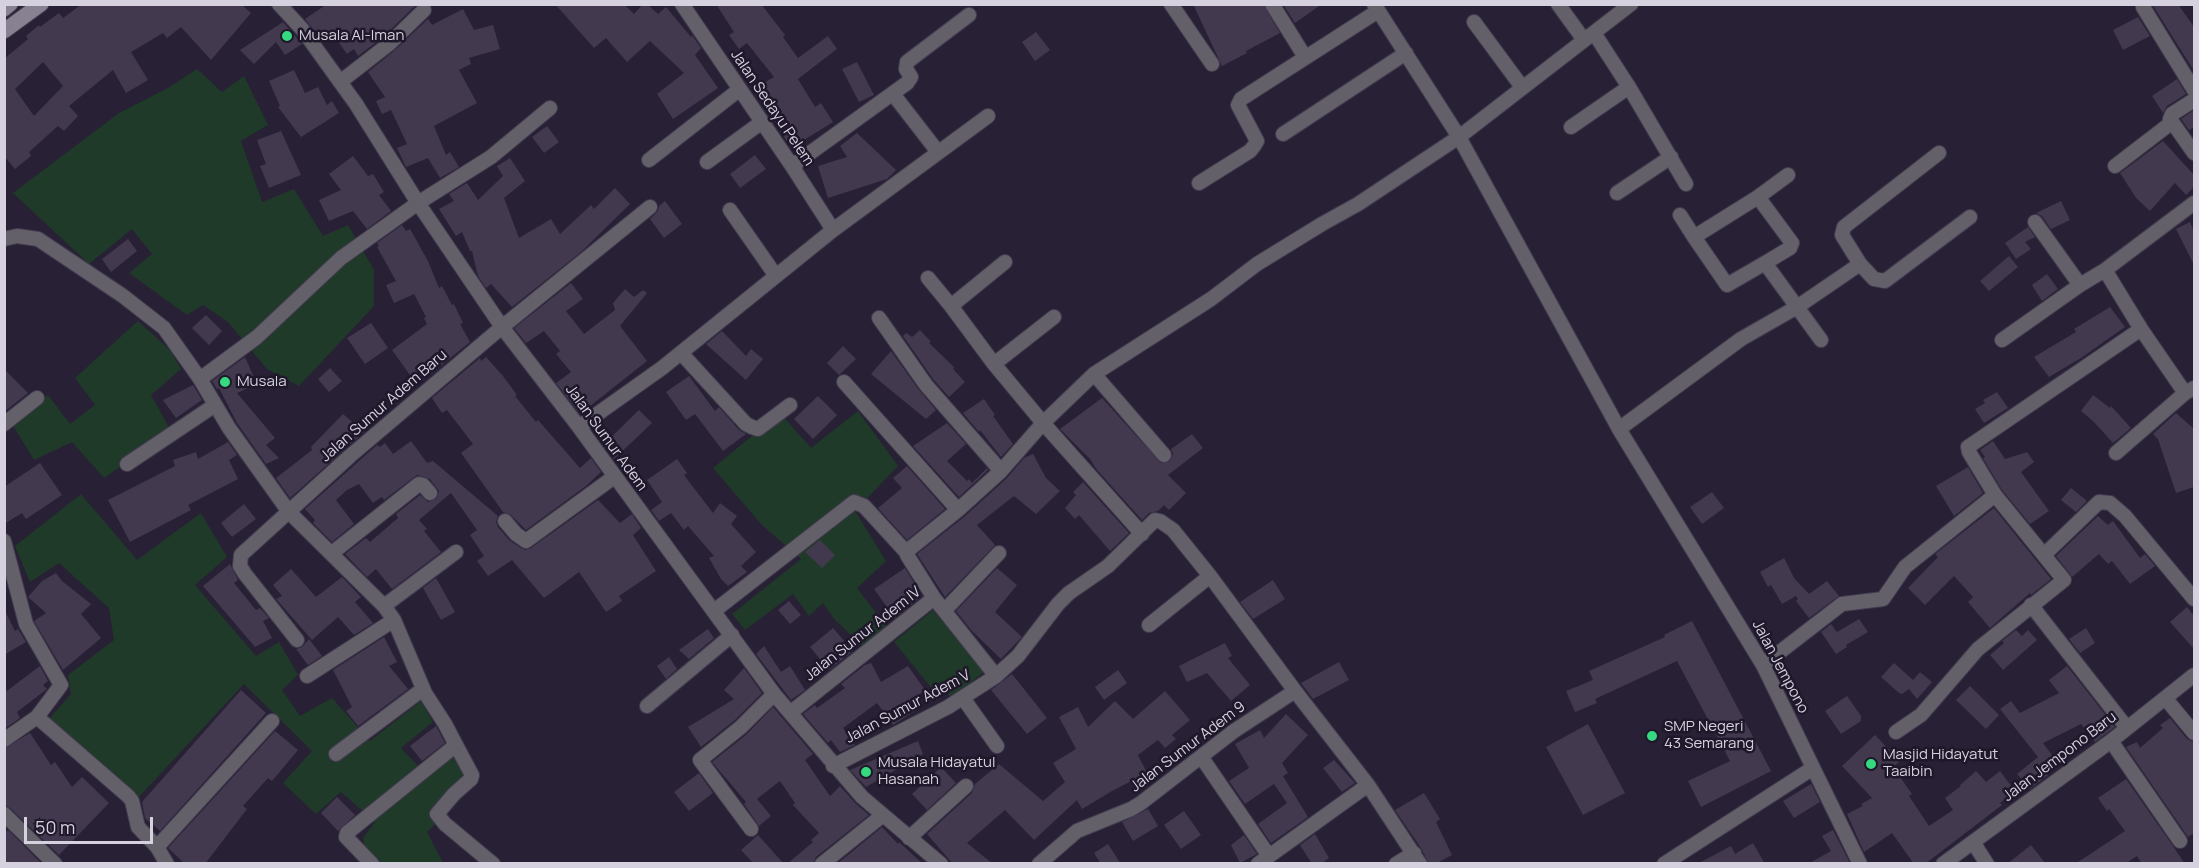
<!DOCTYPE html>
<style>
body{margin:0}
#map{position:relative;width:2199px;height:868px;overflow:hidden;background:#282035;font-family:Manrope,sans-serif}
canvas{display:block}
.frame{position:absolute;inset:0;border:6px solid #d6d1df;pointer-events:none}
.scale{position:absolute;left:24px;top:817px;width:129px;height:27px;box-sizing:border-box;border:3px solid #d6d1df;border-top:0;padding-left:8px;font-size:18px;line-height:21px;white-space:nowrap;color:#d6d1df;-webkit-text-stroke:4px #1f172a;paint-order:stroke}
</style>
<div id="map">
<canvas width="2199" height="868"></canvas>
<div class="frame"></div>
<div class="scale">50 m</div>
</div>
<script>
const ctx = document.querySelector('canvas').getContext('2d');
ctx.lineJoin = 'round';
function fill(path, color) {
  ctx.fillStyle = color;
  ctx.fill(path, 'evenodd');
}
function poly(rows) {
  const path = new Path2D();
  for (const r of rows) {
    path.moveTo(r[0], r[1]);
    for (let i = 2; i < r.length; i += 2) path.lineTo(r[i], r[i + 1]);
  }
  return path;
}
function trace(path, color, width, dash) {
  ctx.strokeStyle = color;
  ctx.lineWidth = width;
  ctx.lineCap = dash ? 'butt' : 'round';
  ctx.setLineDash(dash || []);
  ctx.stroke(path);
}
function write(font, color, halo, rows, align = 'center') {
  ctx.font = font + ' Manrope,sans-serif';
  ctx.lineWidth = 5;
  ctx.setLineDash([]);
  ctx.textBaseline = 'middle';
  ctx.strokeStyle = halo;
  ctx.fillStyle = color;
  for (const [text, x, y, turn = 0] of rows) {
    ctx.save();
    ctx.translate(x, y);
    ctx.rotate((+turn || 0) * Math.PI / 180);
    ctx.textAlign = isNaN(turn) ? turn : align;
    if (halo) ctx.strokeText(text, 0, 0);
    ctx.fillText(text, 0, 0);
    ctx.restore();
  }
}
fill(poly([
 [197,69,222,92,244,76,268,125,241,141,262,202,294,189,323,236,348,225,374,270,374,306,299,386,267,369,228,322,203,305,187,315,129,273,152,254,132,229,89,264,13,193,119,113,168,88],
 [138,321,170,350,181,369,151,395,171,431,104,478,72,442,34,460,12,424,48,395,70,424,95,405,75,378],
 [858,411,898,466,855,511,886,561,857,588,886,626,864,647,835,620,823,603,809,616,793,594,745,630,732,614,801,559,761,524,713,468,780,413,811,448],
 [81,494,137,560,201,513,227,557,195,585,256,656,279,642,298,675,282,690,300,716,332,698,370,741,421,701,433,722,401,748,427,775,458,754,471,789,427,832,443,863,370,863,367,860,363,838,375,822,341,792,316,814,283,783,312,751,244,684,138,798,49,719,71,694,68,675,114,640,109,608,59,563,30,582,15,546],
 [933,610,984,672,951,698,942,686,934,691,894,642]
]), '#1f3a28');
fill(poly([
 [82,4,241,4,251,13,211,60,181,27,167,38,163,33,131,52,148,80,126,93,113,70,69,106,78,116,64,131,58,126,29,152,31,156,15,169,4,156,4,59,28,39,26,36,39,25,40,27,59,13,63,18],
 [43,62,63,86,34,116,15,89],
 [327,4,417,4,383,37,358,56,354,49,347,54,333,34,322,41,305,19],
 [555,4,624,4,634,14,643,4,647,4,658,14,666,7,691,37,692,35,701,48,695,55,718,88,673,119,657,94,684,73,650,41,627,62,606,38,594,48],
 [716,4,761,4,785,35,783,37,798,58,828,36,837,49,798,79,815,107,821,103,833,122,791,148,755,88,774,77,747,43,739,49,729,35,734,32],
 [1193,4,1263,4,1280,33,1246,51,1247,53,1222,66],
 [1283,4,1322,4,1295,23],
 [2152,4,2178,4,2194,27,2194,71],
 [463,9,474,30,493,25,500,49,469,58,471,64,459,70,477,103,434,126,446,155,450,152,459,167,440,178,428,158,406,167,397,148,407,144,391,110,382,114,376,101,385,97,368,72,395,50,428,19,432,25],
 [2138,17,2150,36,2123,50,2113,30],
 [283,22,302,44,285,55,276,42,254,64,240,50],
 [1036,32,1050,50,1035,61,1022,42],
 [857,62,874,95,859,102,842,69],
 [294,70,305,93,318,87,327,105,332,101,339,113,301,137,278,107,280,106,269,81],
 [2177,79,2186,94,2167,106,2163,113,2152,96],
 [2194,110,2194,127,2189,130,2181,119],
 [547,126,559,142,544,153,532,137],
 [281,131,301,175,269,188,260,166,266,164,257,140],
 [857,133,896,170,887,179,828,198,818,166,847,157,840,146],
 [2163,141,2194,175,2194,187,2186,195,2175,183,2150,211,2136,198,2120,173],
 [755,155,766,169,740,188,730,174],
 [353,156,368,176,373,174,384,192,379,195,391,211,367,229,353,211,329,221,319,200,341,190,329,174],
 [510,158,525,181,504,198,519,238,551,219,560,234,591,205,594,209,615,188,630,204,581,252,512,307,491,284,486,288,478,276,472,251,470,251,462,232,456,236,439,209,454,201,449,194,467,183,478,200,503,176,497,166],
 [665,201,682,224,664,238,650,219,658,211,659,206],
 [2061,201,2070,220,2051,229,2042,216,2036,213],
 [2190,222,2194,232,2194,265,2176,229],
 [402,225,406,231,410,229,428,261,439,288,442,286,452,305,454,304,463,323,460,324,470,342,417,385,392,350,427,324,424,318,426,317,414,294,394,303,386,285,396,281,377,247,379,246,377,243],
 [2028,227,2035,237,2025,242,2031,249,2016,259,2005,243],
 [128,239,137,251,111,272,102,259],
 [2009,256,2018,267,1989,291,1980,281],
 [2047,274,2058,289,2042,301,2032,285],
 [571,283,583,299,566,311,584,334,615,310,613,303,625,289,634,297,643,290,647,293,620,326,647,361,580,414,556,383,571,372,556,354,560,351,544,331,526,343,514,328],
 [2110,307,2125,327,2081,358,2049,377,2034,357,2076,332,2074,329],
 [206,315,222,331,209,345,192,328],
 [371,323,388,348,365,364,347,338],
 [920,330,931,342,929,343,954,367,953,369,965,382,949,397,933,379,903,336,906,333,912,337],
 [722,331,746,356,751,349,763,359,746,380,706,344],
 [843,346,856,359,839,375,827,363],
 [891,351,919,390,936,410,926,419,871,374],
 [245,357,257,384,237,393,275,438,266,445,279,458,266,464,237,423,219,388,217,389,212,381],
 [486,357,503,376,517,395,515,396,536,422,538,420,580,468,591,458,601,472,586,486,526,530,511,515,503,512,461,453,473,444,447,410,442,413,432,398,480,358,481,361],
 [330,368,342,381,329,392,318,379],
 [4,369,28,393,4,412],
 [689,376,715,411,719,407,739,430,746,434,723,451,695,414,686,420,666,392],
 [193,385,202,400,176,418,163,400],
 [1997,392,2008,408,1984,423,1975,409,1985,403,1983,400],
 [2093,395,2110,408,2111,406,2131,428,2113,443,2094,422,2081,411],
 [818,396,837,415,813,439,794,419],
 [1102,398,1161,463,1170,461,1173,454,1171,449,1192,434,1203,448,1168,475,1186,493,1169,510,1164,505,1158,511,1149,513,1142,520,1097,470,1090,459,1060,429],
 [984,399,995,415,993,416,1013,444,1001,457,980,430,979,432,963,413],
 [639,410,652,423,614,459,603,445],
 [2176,413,2194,429,2194,487,2176,493,2158,439,2153,434],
 [343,414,364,432,290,498,276,478,312,450,311,447],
 [947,423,966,444,947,461,967,481,969,479,972,483,987,468,988,470,959,497,913,446],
 [411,441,427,463,433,461,498,516,496,522,498,527,509,540,521,548,525,550,531,548,598,500,620,523,632,514,641,528,633,535,656,571,619,596,622,601,606,612,579,572,544,598,512,560,488,576,477,561,484,556,470,535,477,530,451,493,419,520,427,529,424,531,441,552,392,589,376,569,367,577,345,554,366,538,370,542,398,518,396,514,420,495,428,502,436,499,439,491,430,479,417,475,384,500,382,497,373,503,359,484,347,490,336,500,354,524,332,542,313,523,315,520,305,509,377,445,380,447,385,443,393,454],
 [1993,441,2005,459,2027,452,2034,462,2021,472,2049,511,2030,524,2002,490,1983,458,1985,457,1980,450],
 [228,442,237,455,229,460,238,479,188,505,191,510,130,542,108,500,175,466,173,460,196,452,198,459],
 [1033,454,1046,478,1060,491,1036,514,1014,496,977,525,995,545,945,597,917,554,964,517,1007,478,1024,458],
 [677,459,687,473,684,475,713,513,720,503,737,516,731,524,756,552,741,566,747,572,728,586,721,579,709,558,714,556,688,526,684,530,671,513,659,521,651,510,662,502,647,480],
 [40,463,62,495,26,519,22,513,4,524,4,487],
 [907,466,945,509,907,540,878,508,902,488,893,478],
 [1968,467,1983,493,1954,516,1936,486],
 [1083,482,1129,533,1110,551,1079,515,1075,519,1065,508,1076,495,1073,492],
 [2071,488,2087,501,2076,512,2061,500],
 [1712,492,1724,508,1702,524,1690,507],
 [244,504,256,519,232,537,221,523],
 [1994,508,2051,579,2031,595,2030,593,1990,628,1968,602,1973,597,1954,576,1925,605,1908,588,1938,557,1935,554],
 [2098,516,2108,525,2113,521,2140,558,2145,554,2155,566,2130,584,2112,561,2108,564,2099,554,2072,577,2056,556],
 [820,540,835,555,822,568,805,552],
 [1784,558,1794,578,1809,594,1827,581,1839,596,1809,618,1796,601,1798,599,1796,596,1782,604,1771,585,1768,587,1760,572],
 [230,564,238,580,234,583,256,610,260,608,269,618,263,621,272,638,255,647,203,586],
 [905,568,922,596,895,618,874,589],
 [997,568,1017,585,995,612,1022,637,1001,659,972,631,956,611],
 [291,569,316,597,342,577,361,597,355,602,373,623,354,635,338,617,312,640,276,599,282,596,273,585],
 [56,573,62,581,91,604,81,614,101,638,63,670,34,621,46,613,28,597,42,581],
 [436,578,455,612,441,620,423,588],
 [1273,580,1285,599,1253,619,1240,602],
 [789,601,801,615,790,624,778,610],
 [2187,607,2194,616,2194,649,2170,622],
 [4,609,15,631,18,629,26,642,4,655],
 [1859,619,1868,632,1846,645,1847,647,1836,654,1821,632,1831,624,1837,632],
 [1692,621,1771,771,1701,807,1688,781,1730,761,1677,661,1595,699,1597,703,1575,712,1566,691,1593,680,1589,671,1665,637,1664,635],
 [833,628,853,651,829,670,810,647],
 [2086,628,2095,643,2080,653,2069,639],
 [708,629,714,638,689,659,679,650],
 [2016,630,2022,636,2028,630,2037,640,2003,670,1990,655,2004,643,2002,641],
 [384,637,397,662,389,666,408,689,358,726,346,711,352,707,333,670],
 [309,639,322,656,308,665,296,649,302,647],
 [1225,643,1232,656,1228,658,1250,685,1231,701,1207,673,1187,682,1179,666],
 [764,646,781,672,790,666,805,690,791,700,756,654],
 [669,657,677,669,666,679,657,666],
 [1339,662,1349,680,1313,699,1301,683],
 [871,663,881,682,908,666,925,690,912,700,918,709,893,725,877,703,843,728,855,745,840,752,831,740,828,743,803,714,815,705,817,708,845,688,841,684,865,665],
 [1894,663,1913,680,1920,672,1932,682,1917,699,1909,689,1902,694,1899,693,1881,677],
 [40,666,48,681,43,685,47,689,17,712,20,718,4,729,4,693],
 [2067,666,2115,727,2095,742,2081,724,2043,743,2058,763,2046,772,2048,775,2030,789,2017,774,2038,757,2000,709,2011,701,2020,713,2059,693,2049,680],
 [744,668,762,693,735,720,701,747,688,727,734,699,724,690],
 [1118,670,1127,683,1104,700,1095,687],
 [1012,674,1047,718,1027,734,991,690],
 [1970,686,1999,715,1986,729,1956,700],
 [241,690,266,713,160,831,145,818,142,802],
 [1165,691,1190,720,1172,735,1176,739,1165,748,1158,740,1138,755,1147,773,1112,791,1082,809,1077,800,1034,840,1005,810,967,843,993,864,953,864,927,834,972,793,975,784,999,764,1043,801,1065,782,1053,763,1076,749,1059,717,1078,707,1088,727,1115,701,1133,719],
 [1847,696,1861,716,1861,721,1841,734,1825,711],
 [773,707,813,754,805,760,830,796,840,786,855,803,869,815,816,857,813,864,787,864,813,842,811,840,819,833,793,805,795,803,780,781,757,799,771,816,759,826,744,804,746,802,712,762,747,734],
 [1286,714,1308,735,1282,763,1288,773,1283,776,1308,817,1271,843,1258,824,1287,803,1274,784,1245,804,1229,781,1249,768,1235,744,1260,730,1264,738],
 [2170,718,2187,739,2194,742,2194,833,2188,837,2126,747,2137,742,2140,748,2163,728,2160,725],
 [1588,724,1625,793,1583,815,1546,747],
 [436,726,445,743,422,761,410,746],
 [275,731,298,750,272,781,268,778,243,806,247,809,205,864,185,864,168,848],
 [30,733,51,765,55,762,72,787,82,777,109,803,59,855,10,808,4,805,4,749],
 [1875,735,1900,761,1893,767,1912,794,1909,796,1929,826,1953,810,1945,798,1961,786,1960,785,1976,771,1986,782,2000,771,2015,791,2000,803,2002,805,1925,864,1914,864,1892,833,1864,852,1847,814,1863,806,1861,804,1872,798,1842,766],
 [918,741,923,754,866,787,850,770],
 [1334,760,1355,783,1342,792,1323,768],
 [941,767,956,783,927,810,912,794],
 [699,773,713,793,689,811,674,792],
 [2126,779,2173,846,2185,864,2142,864,2137,856,2125,864,2075,864,2125,831,2109,809,2107,811,2098,798],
 [1811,784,1820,802,1794,818,1783,801],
 [1424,793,1440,819,1436,822,1452,855,1435,864,1429,864,1421,848,1395,810],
 [337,797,355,815,338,831,321,813],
 [1148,809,1158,826,1133,841,1122,822],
 [1184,811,1201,835,1181,849,1164,825],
 [882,827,898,844,899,842,923,864,837,864],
 [8,830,42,864,4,864,4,833],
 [1833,830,1849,861,1845,864,1808,864,1831,851,1822,836],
 [1315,834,1329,858,1321,864,1312,864,1300,845],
 [758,835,784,864,754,864,741,850],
 [1244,835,1257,854,1240,863,1231,845],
 [1753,843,1765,864,1697,864,1731,846,1735,854],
 [1108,844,1121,864,1101,864,1094,853],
 [2031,845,2046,864,2007,864]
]), '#42394f');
const street = poly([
 [279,4,302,29,356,104,418,203,502,327,579,427,774,694,862,797,941,864],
 [682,4,792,166,833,230],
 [1171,4,1212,64],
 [1272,4,1305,57],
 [1558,4,1584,40],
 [1631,4,1459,137,1619,429,1763,665,1860,864],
 [2143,7,2194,90],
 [1474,22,1522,87],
 [1594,33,1629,87,1686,184],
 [340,82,389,44,424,10],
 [893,94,938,152],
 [2194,100,2172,114,2170,119,2194,153],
 [1571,127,1629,87],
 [1283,134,1406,53],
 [649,160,740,89],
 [707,162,762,122],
 [792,166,907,83,911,77,906,69,907,62,969,15],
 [2115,166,2171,123],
 [1788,175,1758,197,1792,243,1790,248,1765,263,1821,340],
 [1199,183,1250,151,1254,146,1257,141,1238,105,1241,99,1378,11],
 [1617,193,1671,157],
 [1758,197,1694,237,1727,285,1765,263],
 [730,210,776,276],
 [1680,215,1694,237],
 [2035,222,2080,285],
 [4,239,17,236,38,239,123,296,164,328,200,379,229,428,289,512,384,606,394,620,425,693,445,724,456,745,347,833,346,837,372,864],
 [1860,264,1842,235,1844,227,1939,153],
 [2105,270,2194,203],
 [928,278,951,306,994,364,1043,423,1142,534],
 [951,306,1005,262],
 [879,318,926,385,1001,471],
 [2002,340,2080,285,2105,270,2141,329,2185,393],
 [681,353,746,424,752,427,758,429,790,405],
 [994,364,1054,317],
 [1094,374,1164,455],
 [200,379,257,337,341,258,418,203,491,157,550,108],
 [844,382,958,510],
 [4,424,37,398],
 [579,427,662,368,833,230,988,116],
 [1619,429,1741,339,1797,307,1860,264,1874,279,1885,281,1970,217],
 [2116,453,2185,393,2194,388],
 [127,464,215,405],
 [505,521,516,534,526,541,614,477],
 [4,541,26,624,61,685,37,717,128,796,132,801,138,827,157,847,167,864],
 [332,553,419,484,423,485,430,493],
 [2045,554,2099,502,2110,503,2125,516,2194,599],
 [934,598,907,555,907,551,958,510,1001,471,1043,423,1094,374,1211,299,1257,264,1322,224,1358,204,1459,137,1374,4],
 [2031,605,2127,728],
 [384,606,456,552],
 [945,610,999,553],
 [714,611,854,502,864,506,907,553],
 [1149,625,1210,576],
 [297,640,245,574,240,566,241,555,350,456,502,327,650,207],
 [1763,665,1842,604,1883,599,1905,567,1995,495],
 [307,676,394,620],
 [963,698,997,746],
 [2166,699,2194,733],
 [647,706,732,635],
 [790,713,934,598,996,676],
 [1896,732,1921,715,1978,649,2064,580,1995,495,1969,452,1968,447,2141,329],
 [4,740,37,717],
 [2111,741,2180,841],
 [456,745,472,775,471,779,454,794,437,814,445,824,493,864],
 [336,754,423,689],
 [1202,758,1269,856],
 [833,766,948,707,996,676,1018,656,1058,604,1069,593,1108,566,1155,520,1160,521,1173,530,1210,576,1295,691,1368,785,1420,864],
 [4,814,55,864],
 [751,829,700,760,741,727,774,694],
 [909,838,966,786],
 [1973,842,1987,864],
 [157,847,272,721],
 [822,864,883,815],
 [1039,864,1077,831,1131,809,1141,803,1234,731,1295,691],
 [1258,864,1368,785],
 [1396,864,1414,853],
 [1664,864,1813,768],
 [1943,864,2111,741,2194,675]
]);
const secondary = poly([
 [4,9,10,4],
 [4,31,41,4]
]);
trace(street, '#443c50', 16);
trace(secondary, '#443c50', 17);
trace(street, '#63606a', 14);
trace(secondary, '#878191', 15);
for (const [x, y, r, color] of [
 [287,36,6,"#36d880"],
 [225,382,6,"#36d880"],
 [1652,736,6,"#36d880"],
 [1871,764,6,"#36d880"],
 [866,772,6,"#36d880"]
]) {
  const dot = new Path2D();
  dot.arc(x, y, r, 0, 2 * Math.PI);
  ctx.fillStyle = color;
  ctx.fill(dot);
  trace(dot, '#1f172a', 2);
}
write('15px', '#d6d1df', '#1f172a', [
 ["Musala Al-Iman",299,36],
 ["Musala",237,382],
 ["SMP Negeri",1664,727],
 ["43 Semarang",1664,744],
 ["Masjid Hidayatut",1883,755],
 ["Taaibin",1883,772],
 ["Musala Hidayatul",878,763],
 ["Hasanah",878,780]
], 'left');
write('15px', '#d6d1df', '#1f172a', [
 ["Jalan Sedayu Pelem",772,108,56],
 ["Jalan Sumur Adem Baru",384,406,-41],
 ["Jalan Sumur Adem",606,438,54],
 ["Jalan Sumur Adem IV",863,634,-38],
 ["Jalan Jempono",1780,667,62],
 ["Jalan Sumur Adem V",908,707,-28],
 ["Jalan Sumur Adem 9",1188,747,-37],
 ["Jalan Jempono Baru",2060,757,-37]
]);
</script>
